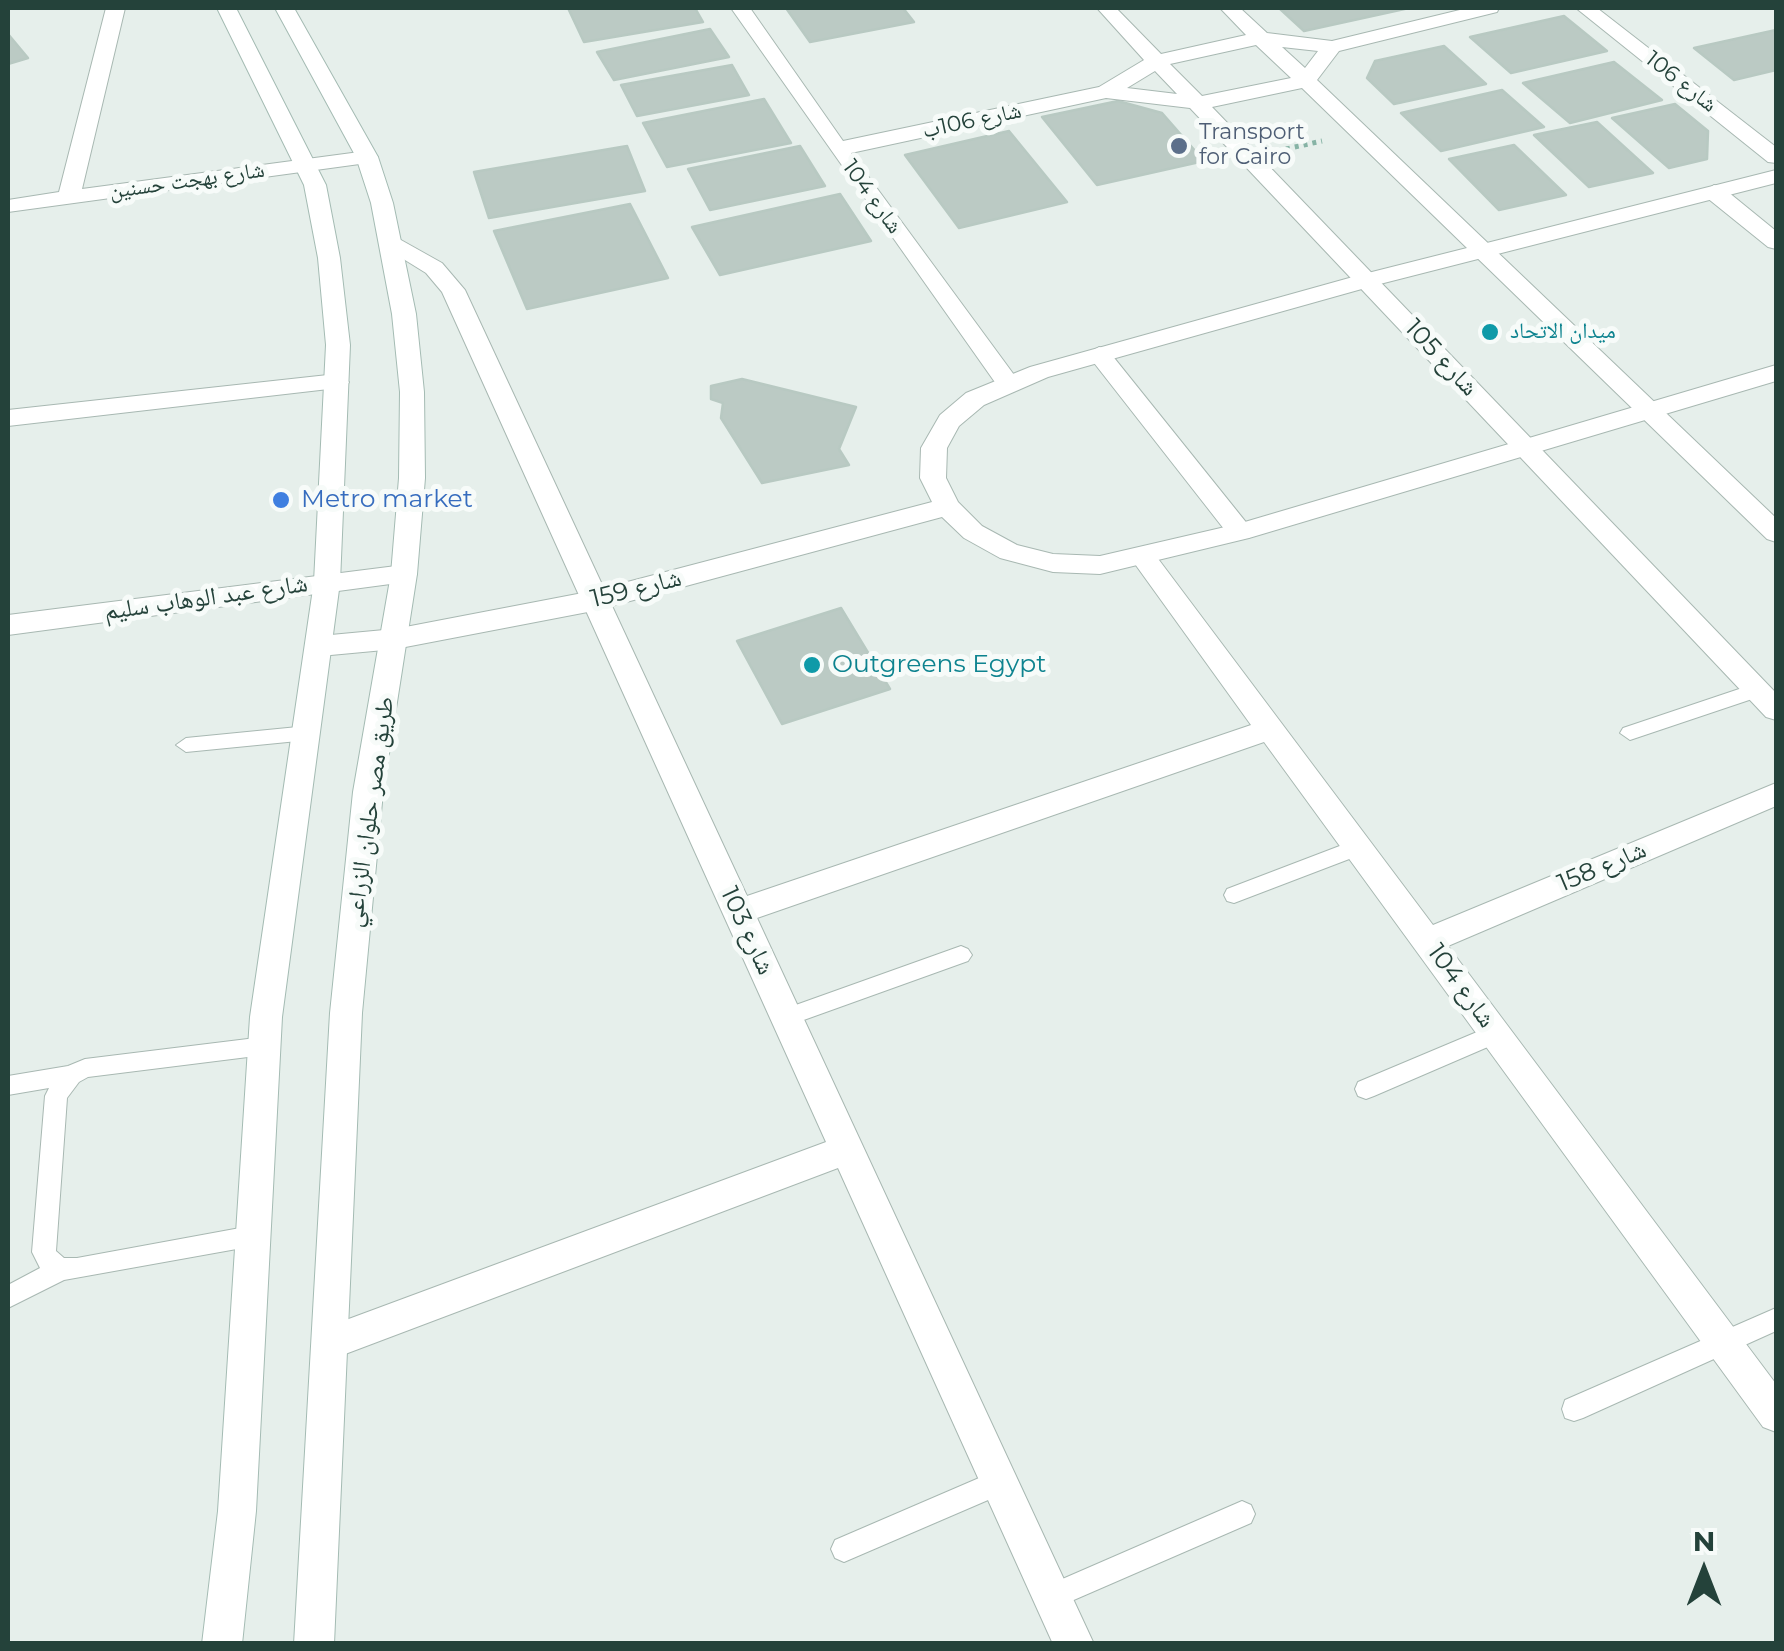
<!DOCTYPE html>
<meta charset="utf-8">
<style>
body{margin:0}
#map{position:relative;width:1784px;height:1651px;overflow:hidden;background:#e6efeb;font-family:Montserrat,sans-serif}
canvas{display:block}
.frame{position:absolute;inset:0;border:10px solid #24423a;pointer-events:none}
.north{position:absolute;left:1654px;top:1521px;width:100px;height:100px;-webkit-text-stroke:8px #f7fbf9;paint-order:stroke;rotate:0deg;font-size:28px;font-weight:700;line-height:40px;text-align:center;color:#24423a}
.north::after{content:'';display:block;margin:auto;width:35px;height:45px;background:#24423a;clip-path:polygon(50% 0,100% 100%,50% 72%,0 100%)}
</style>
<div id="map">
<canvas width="1784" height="1651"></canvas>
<div class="frame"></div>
<div class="north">N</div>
</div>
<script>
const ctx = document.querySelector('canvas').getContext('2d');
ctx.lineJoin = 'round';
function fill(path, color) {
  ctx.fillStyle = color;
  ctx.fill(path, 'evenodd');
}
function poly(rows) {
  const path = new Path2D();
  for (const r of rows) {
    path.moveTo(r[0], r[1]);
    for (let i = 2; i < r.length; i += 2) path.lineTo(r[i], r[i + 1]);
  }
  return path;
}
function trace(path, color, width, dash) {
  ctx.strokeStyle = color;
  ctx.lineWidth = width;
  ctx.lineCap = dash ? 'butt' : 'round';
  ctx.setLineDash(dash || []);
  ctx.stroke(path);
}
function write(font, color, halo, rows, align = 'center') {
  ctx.font = font + ' Montserrat,"Noto Naskh Arabic",sans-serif';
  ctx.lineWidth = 10;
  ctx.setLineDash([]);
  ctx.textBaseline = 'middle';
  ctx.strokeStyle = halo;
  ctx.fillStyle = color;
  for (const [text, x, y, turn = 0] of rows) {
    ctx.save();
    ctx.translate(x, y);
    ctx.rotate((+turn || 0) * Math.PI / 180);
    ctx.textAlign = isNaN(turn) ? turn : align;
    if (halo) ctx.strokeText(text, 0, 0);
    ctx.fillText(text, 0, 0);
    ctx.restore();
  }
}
const building = poly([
 [568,8,695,8,703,22,584,42,568,8],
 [786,8,903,8,914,22,810,42,786,8],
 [1279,8,1409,8,1304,31,1279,8],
 [1564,16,1607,51,1511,73,1470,37,1564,16],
 [710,29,729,57,614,80,597,52,710,29],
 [1776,30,1776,70,1734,80,1694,48,1776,30],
 [8,34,28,58,8,64,8,34],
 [1444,46,1486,84,1394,104,1367,78,1375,61,1444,46],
 [1614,62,1662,100,1570,123,1523,83,1614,62],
 [732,65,749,95,637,116,621,85,732,65],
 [1502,90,1544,127,1441,151,1401,113,1502,90],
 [764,99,791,143,667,167,643,123,764,99],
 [1118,101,1162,113,1204,161,1097,185,1042,117,1118,101],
 [1675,104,1708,131,1707,159,1669,168,1612,118,1675,104],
 [1597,122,1653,173,1589,187,1534,135,1597,122],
 [1009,131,1067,202,959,228,905,155,1009,131],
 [1514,145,1566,195,1499,210,1449,159,1514,145],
 [627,146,645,191,489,218,474,172,627,146],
 [800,146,825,186,710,210,688,169,800,146],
 [840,194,871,241,720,275,692,227,840,194],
 [630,204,668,278,527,309,494,231,630,204],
 [742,379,856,407,839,449,849,465,762,483,721,418,723,403,711,399,711,386,742,379],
 [841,608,890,689,782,724,737,641,841,608]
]);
fill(building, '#bbcac4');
trace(building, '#b8c9c2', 2.5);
const service = poly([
 [1757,683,1764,685,1766,690,1764,695,1630,740,1620,733,1623,728,1757,683],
 [308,726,318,733,308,740,186,752,176,745,186,738,308,726],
 [1358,839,1365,841,1368,847,1365,853,1234,903,1227,901,1224,895,1227,889,1358,839],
 [961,946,968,949,972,955,968,961,787,1026,779,1023,776,1017,779,1011,961,946],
 [1496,1024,1504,1026,1507,1033,1504,1040,1374,1096,1366,1099,1358,1096,1355,1089,1358,1082,1496,1024],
 [264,1037,272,1039,275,1046,272,1053,264,1055,88,1077,79,1082,67,1098,56,1251,64,1258,77,1258,251,1226,259,1229,263,1237,259,1245,64,1280,8,1308,8,1285,40,1268,32,1252,45,1096,49,1088,8,1095,8,1076,68,1066,85,1059,264,1037],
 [1776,1308,1776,1331,1583,1418,1574,1421,1565,1418,1562,1409,1565,1400,1776,1308],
 [1000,1469,1009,1473,1013,1482,1009,1491,844,1562,835,1558,831,1549,835,1540,1000,1469],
 [1242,1501,1251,1505,1255,1514,1251,1523,1053,1609,1044,1605,1040,1596,1044,1587,1242,1501]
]);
const minor = poly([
 [106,8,125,8,82,189,367,151,378,157,367,163,8,212,8,200,59,192,106,8],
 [731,8,750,8,843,141,1099,87,1144,60,1097,8,1116,8,1161,54,1246,35,1220,8,1240,8,1267,33,1332,41,1468,8,1499,8,1497,12,1339,51,1317,80,1776,518,1776,542,1767,539,1302,88,1212,107,1776,693,1776,720,1766,717,1190,108,1106,98,851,153,1020,383,1008,391,999,388,731,8],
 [1256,45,1291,78,1202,96,1170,64,1256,45],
 [1282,47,1318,51,1305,68,1282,47],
 [1155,71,1177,94,1127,88,1155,71],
 [1576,8,1597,8,1776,147,1776,163,1768,162,1576,8],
 [1714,185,1722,187,1776,231,1776,249,1768,247,1706,197,1703,192,1714,185],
 [392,235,442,263,465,290,747,896,1251,725,1135,564,1131,558,1135,552,1144,549,1153,552,1433,925,1776,783,1776,806,1448,946,1776,1384,1776,1432,1763,1427,1264,742,757,918,1094,1644,1053,1644,838,1168,332,1359,319,1354,314,1342,319,1330,826,1142,442,292,426,273,384,247,381,242,384,237,392,235],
 [1099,347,1107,349,1249,526,1253,532,1249,538,1231,538,1091,359,1087,354,1099,347],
 [337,374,349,382,346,387,8,426,8,410,337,374],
 [404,565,413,567,417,574,413,581,8,635,8,615,404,565]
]);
const tertiary = poly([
 [1776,170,1776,183,1376,285,1048,377,984,405,959,426,947,448,946,478,958,502,982,526,1017,545,1053,554,1100,556,1238,524,1776,365,1776,381,1249,538,1100,574,1053,572,1000,558,964,538,942,517,593,611,395,649,320,656,310,653,306,646,310,639,320,636,395,629,593,591,932,502,920,478,921,448,940,415,966,393,1030,367,1360,275,1776,170]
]);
const secondary = poly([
 [217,8,236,8,326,185,340,258,350,345,340,582,282,1017,256,1511,242,1644,202,1644,218,1511,250,1017,314,582,326,345,318,258,304,185,217,8],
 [275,8,294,8,378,157,393,203,416,314,424,392,425,478,417,574,383,792,362,1013,334,1644,294,1644,330,1013,353,792,391,574,399,478,400,392,392,314,371,203,356,157,275,8]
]);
trace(service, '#a8b8b2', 2);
trace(minor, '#a8b8b2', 2);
trace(tertiary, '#a8b8b2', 2);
trace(secondary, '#a4bbb3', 2);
trace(poly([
 [1286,149,1322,141]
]), '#86b3a5', 5, [4, 5]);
fill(service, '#fff');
fill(minor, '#fff');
fill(tertiary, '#fff');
fill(secondary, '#fff');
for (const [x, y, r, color] of [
 [1179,146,10,"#5c6f8a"],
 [1490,332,10,"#0f9aa8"],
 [281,500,10,"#3f7fe0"],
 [812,665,10,"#0f9aa8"]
]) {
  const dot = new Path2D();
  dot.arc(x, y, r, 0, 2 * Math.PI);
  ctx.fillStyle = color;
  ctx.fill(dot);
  trace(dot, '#f7fbf9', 4);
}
write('22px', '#24423a', '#f7fbf9', [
 ["شارع 106",1681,82,38],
 ["شارع 106ب",972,121,-12],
 ["شارع بهجت حسنين",187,181,-8],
 ["شارع 104",872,197,54]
]);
write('22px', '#4e5e75', '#f7fbf9', [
 ["Transport",1199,133],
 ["for Cairo",1199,158]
], 'left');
write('22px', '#0d838f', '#f7fbf9', [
 ["ميدان الاتحاد",1510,332]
], 'left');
write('25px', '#24423a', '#f7fbf9', [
 ["شارع 105",1441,358,47],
 ["شارع 159",636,589,-14],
 ["شارع عبد الوهاب سليم",206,598,-8],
 ["طريق مصر حلوان الزراعي",370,812,-82],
 ["شارع 158",1602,867,-23],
 ["شارع 103",747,931,65],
 ["شارع 104",1461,986,54]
]);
write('25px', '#366cbe', '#f7fbf9', [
 ["Metro market",301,500]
], 'left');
write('25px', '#0d838f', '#f7fbf9', [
 ["Outgreens Egypt",832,665]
], 'left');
</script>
